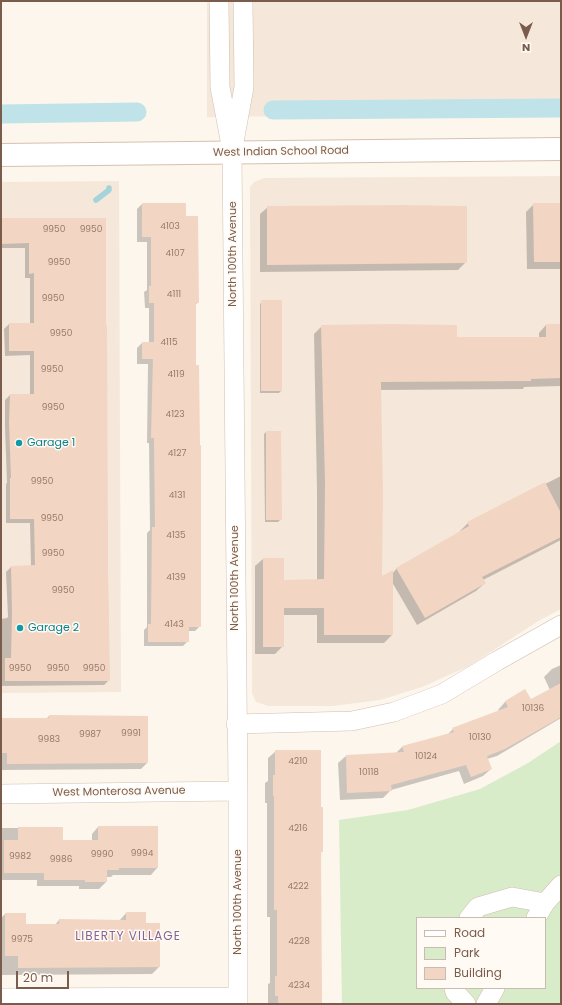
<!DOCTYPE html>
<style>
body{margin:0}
#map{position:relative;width:562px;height:1005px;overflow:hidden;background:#fdf6ec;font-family:Poppins,sans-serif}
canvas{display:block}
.frame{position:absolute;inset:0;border:2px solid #7a5c4d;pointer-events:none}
.legend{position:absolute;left:416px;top:917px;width:130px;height:72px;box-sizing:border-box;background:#fffaf3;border:1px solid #cabbb1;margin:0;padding:5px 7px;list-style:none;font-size:12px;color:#7a5c4d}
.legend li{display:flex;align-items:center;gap:8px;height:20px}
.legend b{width:20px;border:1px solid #cabbb1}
.north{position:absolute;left:506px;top:16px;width:40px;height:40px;-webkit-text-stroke:3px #fffaf3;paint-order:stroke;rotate:180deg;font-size:11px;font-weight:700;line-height:16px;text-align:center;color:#7a5c4d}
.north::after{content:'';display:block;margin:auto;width:14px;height:18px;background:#7a5c4d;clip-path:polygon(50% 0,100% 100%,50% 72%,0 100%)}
.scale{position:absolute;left:16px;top:971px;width:53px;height:18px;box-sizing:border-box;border:2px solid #7a5c4d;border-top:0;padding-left:5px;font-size:12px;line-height:14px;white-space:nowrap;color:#7a5c4d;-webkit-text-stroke:3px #fffaf3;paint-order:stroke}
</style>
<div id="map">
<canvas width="562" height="1005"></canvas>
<div class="frame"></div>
<ul class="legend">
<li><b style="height:5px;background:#fff"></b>Road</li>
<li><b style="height:11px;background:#d8ecc9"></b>Park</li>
<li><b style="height:11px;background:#f3d5c3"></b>Building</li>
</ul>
<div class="north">N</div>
<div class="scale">20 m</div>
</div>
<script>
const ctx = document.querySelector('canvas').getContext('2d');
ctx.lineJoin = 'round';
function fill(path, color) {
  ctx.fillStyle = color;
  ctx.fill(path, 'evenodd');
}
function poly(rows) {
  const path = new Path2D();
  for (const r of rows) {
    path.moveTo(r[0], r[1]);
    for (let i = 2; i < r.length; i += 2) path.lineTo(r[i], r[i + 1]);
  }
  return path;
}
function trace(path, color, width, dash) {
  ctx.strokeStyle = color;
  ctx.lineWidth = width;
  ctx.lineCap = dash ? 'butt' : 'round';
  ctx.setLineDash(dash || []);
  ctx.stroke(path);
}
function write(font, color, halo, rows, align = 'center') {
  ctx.font = font + ' Poppins,sans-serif';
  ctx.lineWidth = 3;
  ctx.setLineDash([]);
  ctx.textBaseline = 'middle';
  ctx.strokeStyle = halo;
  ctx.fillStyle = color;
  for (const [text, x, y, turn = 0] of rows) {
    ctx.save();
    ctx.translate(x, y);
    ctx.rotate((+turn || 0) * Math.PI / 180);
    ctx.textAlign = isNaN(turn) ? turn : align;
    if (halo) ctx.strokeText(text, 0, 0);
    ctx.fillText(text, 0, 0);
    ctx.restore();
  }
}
fill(poly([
 [207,1,561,1,561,114,207,117],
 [561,176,561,609,540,620,469,666,422,687,380,700,333,706,268,706,256,702,252,693,250,187,254,182,265,178],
 [119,181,121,692,1,693,1,182]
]), '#f5e8da');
fill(poly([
 [561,741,561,1004,342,1004,339,820,408,810,480,789,528,763],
 [417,918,545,918,545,988,417,988]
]), '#d8ecc9');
fill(poly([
 [142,204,185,204,185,217,198,302,195,306,200,626,195,631,188,631,188,641,183,646,144,646,144,630,147,627,147,533,150,530,149,443,147,443,148,364,137,364,137,348,142,343,149,343,149,308,145,308,144,292,147,290,147,242,137,242,137,209],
 [534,204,561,204,561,269,527,269,526,212],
 [268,207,466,262,458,270,260,272,260,214],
 [1,219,105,219,105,326,109,680,104,685,1,686,1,619,7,618,8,617,6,572,11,567,31,566,30,523,6,523,6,484,7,483,5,427,5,400,10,395,30,395,30,355,5,356,4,329,9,324,30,324,30,278,25,278,25,248,1,248],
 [262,301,281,391,279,393,260,393,260,304],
 [546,325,561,325,561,386,524,387,523,389,380,390,381,577,392,574,397,568,460,532,460,531,468,523,561,476,561,540,483,580,485,583,476,591,417,625,392,582,392,635,384,643,317,643,317,615,283,615,283,646,275,654,255,654,255,566,263,559,283,581,317,581,317,491,314,334,322,326,456,338,539,338,539,333],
 [266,432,281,519,278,522,265,522,264,434],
 [561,665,561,718,497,756,487,759,491,769,483,776,464,784,459,771,391,790,383,798,340,800,338,763,346,756,396,753,402,747,447,735,453,729,499,711,498,710,505,702,525,691,531,701,550,690,544,677,552,669],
 [49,716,147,717,147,763,141,769,1,770,1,719,46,719],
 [276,751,320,808,322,808,320,919,322,1004,268,1003,268,984,270,983,270,917,267,917,267,803,265,803,265,783,268,781,268,758],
 [98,827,157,868,151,875,113,875,111,877,106,877,106,882,99,889,79,889,79,886,37,886,37,880,1,880,1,828,62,828,62,841,92,841,92,834],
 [127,912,145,924,159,967,152,974,1,975,1,918,5,914,25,925,55,925,59,920,119,921]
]), '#0003');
trace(poly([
 [96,200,109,190,109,188]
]), '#a5d3da', 5.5);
trace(poly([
 [273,110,561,108],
 [1,114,137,112]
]), '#bfe3e8', 19);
fill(poly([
 [142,203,186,203,186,216,198,216,199,303,196,303,196,365,199,365,200,445,201,445,201,627,189,627,189,642,148,642,148,624,151,624,152,527,155,527,154,438,151,438,153,359,142,359,142,342,154,342,154,303,149,303,149,286,151,286,151,237,142,237],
 [533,203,561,203,561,262,534,262],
 [402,205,467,206,467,263,267,265,267,206],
 [1,218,106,218,106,325,107,325,108,568,110,681,5,681,5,658,11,658,12,612,11,566,35,565,34,519,10,519,10,478,11,478,9,422,10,394,34,394,34,351,9,351,9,323,34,323,34,273,29,274,29,243,1,244],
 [261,300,282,300,282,391,261,391],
 [391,324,457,325,457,337,546,337,546,324,561,324,561,378,531,379,531,381,381,382,383,494,382,576,393,570,393,635,324,635,324,608,284,608,284,647,263,647,263,558,284,558,284,580,324,579,325,482,321,325],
 [266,431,281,431,282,520,266,520],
 [545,482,561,513,561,537,482,577,486,583,425,618,396,568,469,526,467,522],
 [561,683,561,717,505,749,487,756,492,769,471,777,466,765,391,785,392,791,347,793,346,755,404,752,402,746,454,732,452,728,508,707,505,701,525,689,531,699],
 [49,715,148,716,148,763,7,764,7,753,1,753,1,718,49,718],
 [275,750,321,750,321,807,323,807,323,852,321,852,322,1004,278,1004,278,996,275,996,275,976,277,976,277,910,274,910,274,796,273,796,273,775,275,775],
 [98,826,158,826,158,868,119,868,119,870,107,870,107,882,85,882,85,880,44,880,44,873,4,873,4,840,18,840,18,827,63,827,63,840,98,840],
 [126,912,146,912,146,923,160,923,160,967,18,968,18,956,5,956,5,913,26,913,26,924,59,924,59,919,126,920]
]), '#f3d5c3');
const minor = poly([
 [219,1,220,87,230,140],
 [236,724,352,721,394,712,442,694,497,661,561,625],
 [1,794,238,791],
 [469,918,478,907,512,897,545,903],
 [536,918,545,903,561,885],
 [454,988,455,992,466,1004],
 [1,998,238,997],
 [238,1004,238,791,232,153,244,87,243,1],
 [486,1004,495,988]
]);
const secondary = poly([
 [1,155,561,149]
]);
trace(minor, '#d1beb0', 20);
trace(secondary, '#d6c0b0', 24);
trace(minor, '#fff', 19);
trace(secondary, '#fff', 22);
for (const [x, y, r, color] of [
 [19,443,4,"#0f9aa8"],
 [20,628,4,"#0f9aa8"]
]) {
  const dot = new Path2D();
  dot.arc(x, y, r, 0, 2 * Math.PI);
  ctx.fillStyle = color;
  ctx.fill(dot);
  trace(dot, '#fffaf3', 1.5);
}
write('9px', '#987a6a', null, [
 ["4103",170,227],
 ["9950",54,230],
 ["9950",91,230],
 ["4107",175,254],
 ["9950",59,263],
 ["4111",174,295],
 ["9950",53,299],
 ["9950",61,334],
 ["4115",169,343],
 ["9950",52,370],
 ["4119",176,375],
 ["9950",53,408],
 ["4123",175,415],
 ["4127",177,454],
 ["9950",42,482],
 ["4131",177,496],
 ["9950",52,519],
 ["4135",176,536],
 ["9950",53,554],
 ["4139",176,578],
 ["9950",63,591],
 ["4143",174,625],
 ["9950",20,669],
 ["9950",58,669],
 ["9950",94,669],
 ["10136",533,709],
 ["9991",131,734],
 ["9987",90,735],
 ["10130",480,738],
 ["9983",49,740],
 ["10124",426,757],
 ["4210",298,762],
 ["10118",369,773],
 ["4216",298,829],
 ["9994",142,854],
 ["9990",102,855],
 ["9982",20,857],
 ["9986",61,860],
 ["4222",298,887],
 ["9975",22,940],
 ["4228",299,942],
 ["4234",299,986]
]);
write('11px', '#7a5c4d', '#fffaf3', [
 ["West Indian School Road",281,152,-1],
 ["North 100th Avenue",233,254,-90],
 ["North 100th Avenue",235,578,-90],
 ["West Monterosa Avenue",119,792,-1],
 ["North 100th Avenue",238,902,-90]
]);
write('11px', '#0d838f', '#fffaf3', [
 ["Garage 1",27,443],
 ["Garage 2",28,628]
], 'left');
ctx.letterSpacing = '1px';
write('12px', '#846695', '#fffaf3', [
 ["LIBERTY VILLAGE",128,937]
]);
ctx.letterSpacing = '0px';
</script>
